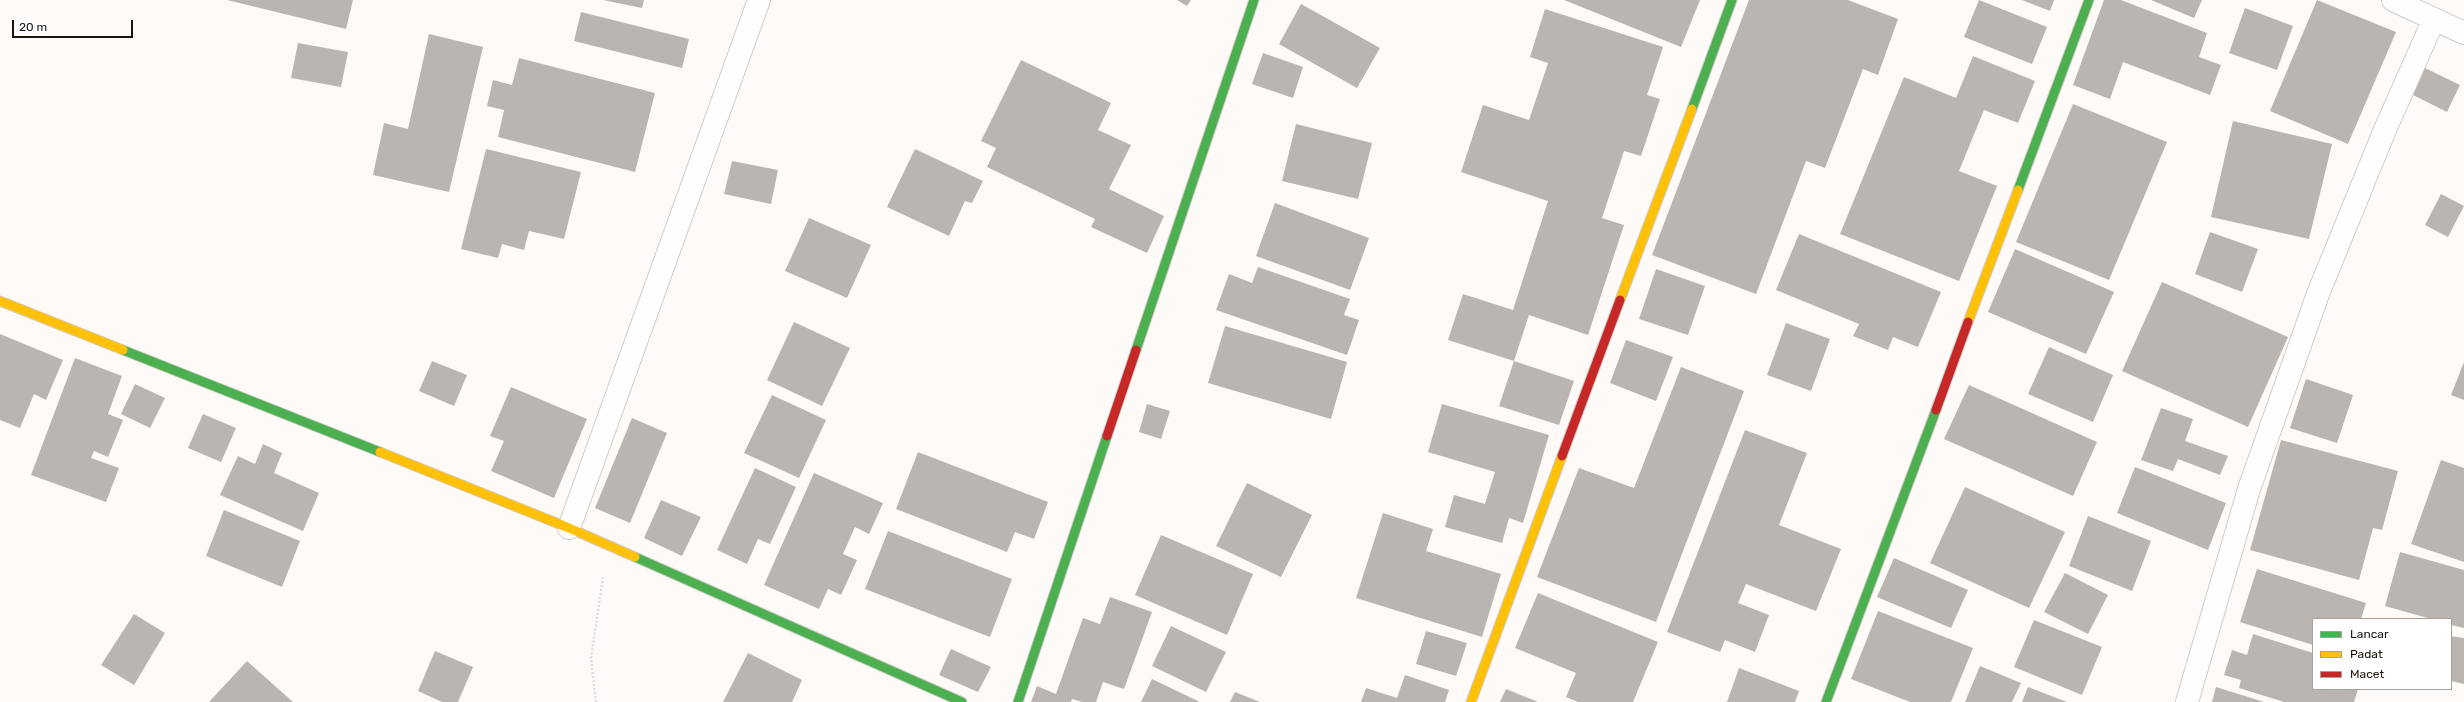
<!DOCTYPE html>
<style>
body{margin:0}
#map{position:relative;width:2464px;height:702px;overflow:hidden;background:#fdfaf8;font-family:Rubik,sans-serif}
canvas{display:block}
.legend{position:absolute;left:2312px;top:618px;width:140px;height:72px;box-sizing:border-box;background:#fff;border:1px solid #a5a19e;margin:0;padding:5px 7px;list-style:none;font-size:12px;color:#1d150d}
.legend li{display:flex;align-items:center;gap:8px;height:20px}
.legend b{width:20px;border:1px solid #a5a19e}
.scale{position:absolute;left:12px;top:20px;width:121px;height:18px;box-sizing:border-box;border:2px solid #1d150d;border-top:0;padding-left:5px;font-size:12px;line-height:14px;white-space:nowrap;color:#1d150d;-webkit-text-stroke:3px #fff;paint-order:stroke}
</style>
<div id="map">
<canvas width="2464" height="702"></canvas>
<ul class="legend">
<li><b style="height:5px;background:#4caf50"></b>Lancar</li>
<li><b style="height:5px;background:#ffc107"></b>Padat</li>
<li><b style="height:5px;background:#c62828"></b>Macet</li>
</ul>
<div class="scale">20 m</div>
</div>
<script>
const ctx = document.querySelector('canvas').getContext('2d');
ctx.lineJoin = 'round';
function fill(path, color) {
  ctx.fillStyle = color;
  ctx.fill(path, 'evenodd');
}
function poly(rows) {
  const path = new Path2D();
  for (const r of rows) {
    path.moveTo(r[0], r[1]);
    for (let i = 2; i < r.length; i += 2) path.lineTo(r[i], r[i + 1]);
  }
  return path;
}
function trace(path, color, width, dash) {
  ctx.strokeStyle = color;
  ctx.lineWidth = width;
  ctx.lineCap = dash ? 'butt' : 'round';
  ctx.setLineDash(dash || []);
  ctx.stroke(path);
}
fill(poly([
 [227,0,353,0,346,29],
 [603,0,644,0,642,8],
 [1177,0,1191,0,1187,6],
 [1564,0,1700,0,1681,47],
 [1749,0,1848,0,1898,19,1878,75,1863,69,1825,168,1806,161,1756,294,1652,255],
 [1979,0,2047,27,2032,64,1964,37],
 [2022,0,2054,0,2050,11],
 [2104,0,2121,0,2207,33,2199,57,2221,65,2210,95,2123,62,2110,99,2073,85],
 [2151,0,2202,0,2194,18],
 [2317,0,2396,32,2348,144,2270,111],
 [1301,4,1380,48,1357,88,1279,44],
 [2245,8,2293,26,2277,70,2229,53],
 [1545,9,1663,47,1647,95,1660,99,1641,156,1624,151,1602,218,1624,225,1588,335,1529,315,1514,361,1448,340,1463,294,1513,310,1548,201,1461,172,1483,105,1529,120,1548,63,1530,57],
 [581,12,689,39,682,68,574,41],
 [429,34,483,47,449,192,373,175,384,123,408,129],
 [298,43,348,52,341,87,291,78],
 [1263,53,1303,67,1293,98,1252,84],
 [1973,56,2035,81,2018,123,1984,110,1959,171,1997,186,1959,281,1840,234,1904,77,1956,98],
 [519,58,655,93,635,172,498,137,504,110,487,106,493,80,512,85],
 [1021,60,1111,103,1098,130,1131,145,1109,189,1164,216,1147,253,1091,227,1095,219,987,167,996,148,981,141],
 [2425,68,2460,85,2447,112,2413,95],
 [2073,104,2167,142,2109,280,2016,242],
 [2233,121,2332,144,2309,239,2211,217],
 [1296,124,1372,143,1358,199,1282,181],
 [486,149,581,172,564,239,529,231,524,250,502,244,498,258,461,249],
 [915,149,983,181,972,203,965,201,949,236,887,207],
 [732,161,778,170,771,204,724,194],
 [2441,194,2464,206,2448,237,2425,225],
 [1275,203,1369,238,1350,290,1256,256],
 [809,218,871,245,847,298,785,271],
 [2210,232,2258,249,2242,292,2195,274],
 [1799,234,1941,292,1918,347,1893,337,1888,350,1853,336,1859,324,1776,290],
 [2015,249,2114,292,2086,354,1988,312],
 [1258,267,1350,299,1344,315,1359,320,1347,355,1216,310,1229,274,1252,283],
 [1656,269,1705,286,1688,335,1639,319],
 [2162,282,2288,337,2248,427,2122,371],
 [794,322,850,348,822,406,767,380],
 [1786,323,1830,339,1811,391,1767,375],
 [1225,326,1347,362,1331,419,1208,383],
 [0,334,63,360,46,400,34,394,20,428,0,420],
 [1626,340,1673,357,1656,401,1610,383],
 [2049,347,2113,375,2093,422,2028,394],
 [75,358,122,376,108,414,123,420,108,457,94,451,91,458,119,468,106,502,31,475],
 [432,361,467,375,454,406,419,391],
 [1514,361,1574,381,1559,425,1499,406],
 [2464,362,2464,400,2451,395],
 [1681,367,1744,391,1656,622,1537,577,1579,468,1634,488],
 [2306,379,2353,395,2337,443,2290,428],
 [135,384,165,398,150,428,121,414],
 [1969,385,2097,442,2073,496,1944,439],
 [511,387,587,419,554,498,491,471,504,441,490,436],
 [772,395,826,420,799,478,744,453],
 [1147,404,1170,411,1161,439,1139,432],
 [1442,404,1549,435,1523,523,1509,518,1502,543,1445,527,1454,495,1485,504,1495,472,1428,452],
 [2161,408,2193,419,2185,441,2228,456,2220,475,2178,459,2173,471,2141,460],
 [203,414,236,428,221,462,188,448],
 [632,418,667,433,630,523,595,508],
 [1745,430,1807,453,1779,525,1841,549,1816,611,1746,584,1738,603,1769,615,1755,652,1725,640,1720,652,1667,632],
 [2281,440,2398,471,2382,530,2373,528,2359,580,2250,550],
 [263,444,282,453,274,473,319,493,303,531,220,495,238,456,255,464],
 [918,452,1048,502,1034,539,1015,532,1007,552,896,509],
 [2441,460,2464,468,2464,562,2411,544],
 [2135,467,2226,503,2208,550,2117,513],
 [755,468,796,487,770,544,758,539,747,564,717,550],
 [814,473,883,503,869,534,855,527,843,554,857,560,841,595,828,589,819,609,764,585],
 [1247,483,1312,515,1281,577,1216,546],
 [1965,487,2065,532,2029,608,1930,563],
 [661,500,701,517,682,556,644,538],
 [224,510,300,541,282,587,206,556],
 [1383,513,1433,529,1426,551,1501,574,1482,637,1356,598],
 [2088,516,2151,541,2132,591,2069,566],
 [888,531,1012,579,990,637,865,589],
 [1161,535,1253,574,1227,635,1135,595],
 [2400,552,2464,570,2464,628,2451,625,2451,619,2431,619,2385,606],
 [1894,558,1968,590,1951,628,1877,597],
 [2257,569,2366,603,2361,619,2313,619,2313,645,2240,622],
 [2065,573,2108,595,2088,634,2044,612],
 [1538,593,1658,642,1633,702,1578,702,1566,697,1576,673,1515,648],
 [1110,597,1152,612,1124,689,1103,682,1096,702,1082,702,1072,699,1071,702,1031,702,1037,686,1056,694,1083,618,1100,624],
 [1878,611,1973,648,1951,702,1910,702,1851,679],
 [134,614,165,633,134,685,101,665],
 [2034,620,2102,647,2082,695,2014,667],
 [1171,626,1226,652,1206,692,1152,666],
 [1426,631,1467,643,1456,676,1416,664],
 [2253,634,2313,653,2313,689,2358,689,2354,702,2284,702,2239,688,2241,680,2224,675,2232,650,2247,655],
 [2451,636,2464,638,2464,684,2451,681],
 [951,649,991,667,978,692,939,675],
 [435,651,473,667,458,702,442,702,418,691],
 [748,653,802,680,792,702,723,702],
 [247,661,293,702,209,702],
 [1980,666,2021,683,2012,702,1965,702],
 [1739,668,1799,691,1795,702,1727,702],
 [1405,675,1449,690,1445,702,1361,702,1366,688,1397,698],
 [1152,679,1200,702,1141,702],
 [2028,687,2067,702,2022,702],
 [2216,687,2264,702,2212,702],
 [1506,689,1538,702,1500,702],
 [1235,692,1260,702,1230,702]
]), '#bab5b0');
const street = poly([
 [2393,0,2464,33],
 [569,528,759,0],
 [2187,702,2249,489,2318,294,2384,132,2434,19]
]);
const fast = poly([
 [1692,109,1732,0],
 [2018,190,2089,0],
 [123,350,380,452],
 [1136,350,1254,0],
 [635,557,962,702],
 [1018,702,1107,436],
 [1826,702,1936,410]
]);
const slow = poly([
 [1620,300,1692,109],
 [0,301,123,350],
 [1968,322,2018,190],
 [380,452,569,528,635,557],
 [1471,702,1562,456]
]);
const jam = poly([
 [1936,410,1968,322],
 [1107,436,1136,350],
 [1562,456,1620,300]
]);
trace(street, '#d0cbc6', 24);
trace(fast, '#d0cbc6', 11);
trace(slow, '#d0cbc6', 11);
trace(jam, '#d0cbc6', 11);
trace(poly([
 [596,702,591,658,603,578]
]), '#dedcdc', 2.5, [2, 2]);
trace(street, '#fffefe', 22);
trace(fast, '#4caf50', 9);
trace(slow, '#ffc107', 9);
trace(jam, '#c62828', 9);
</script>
